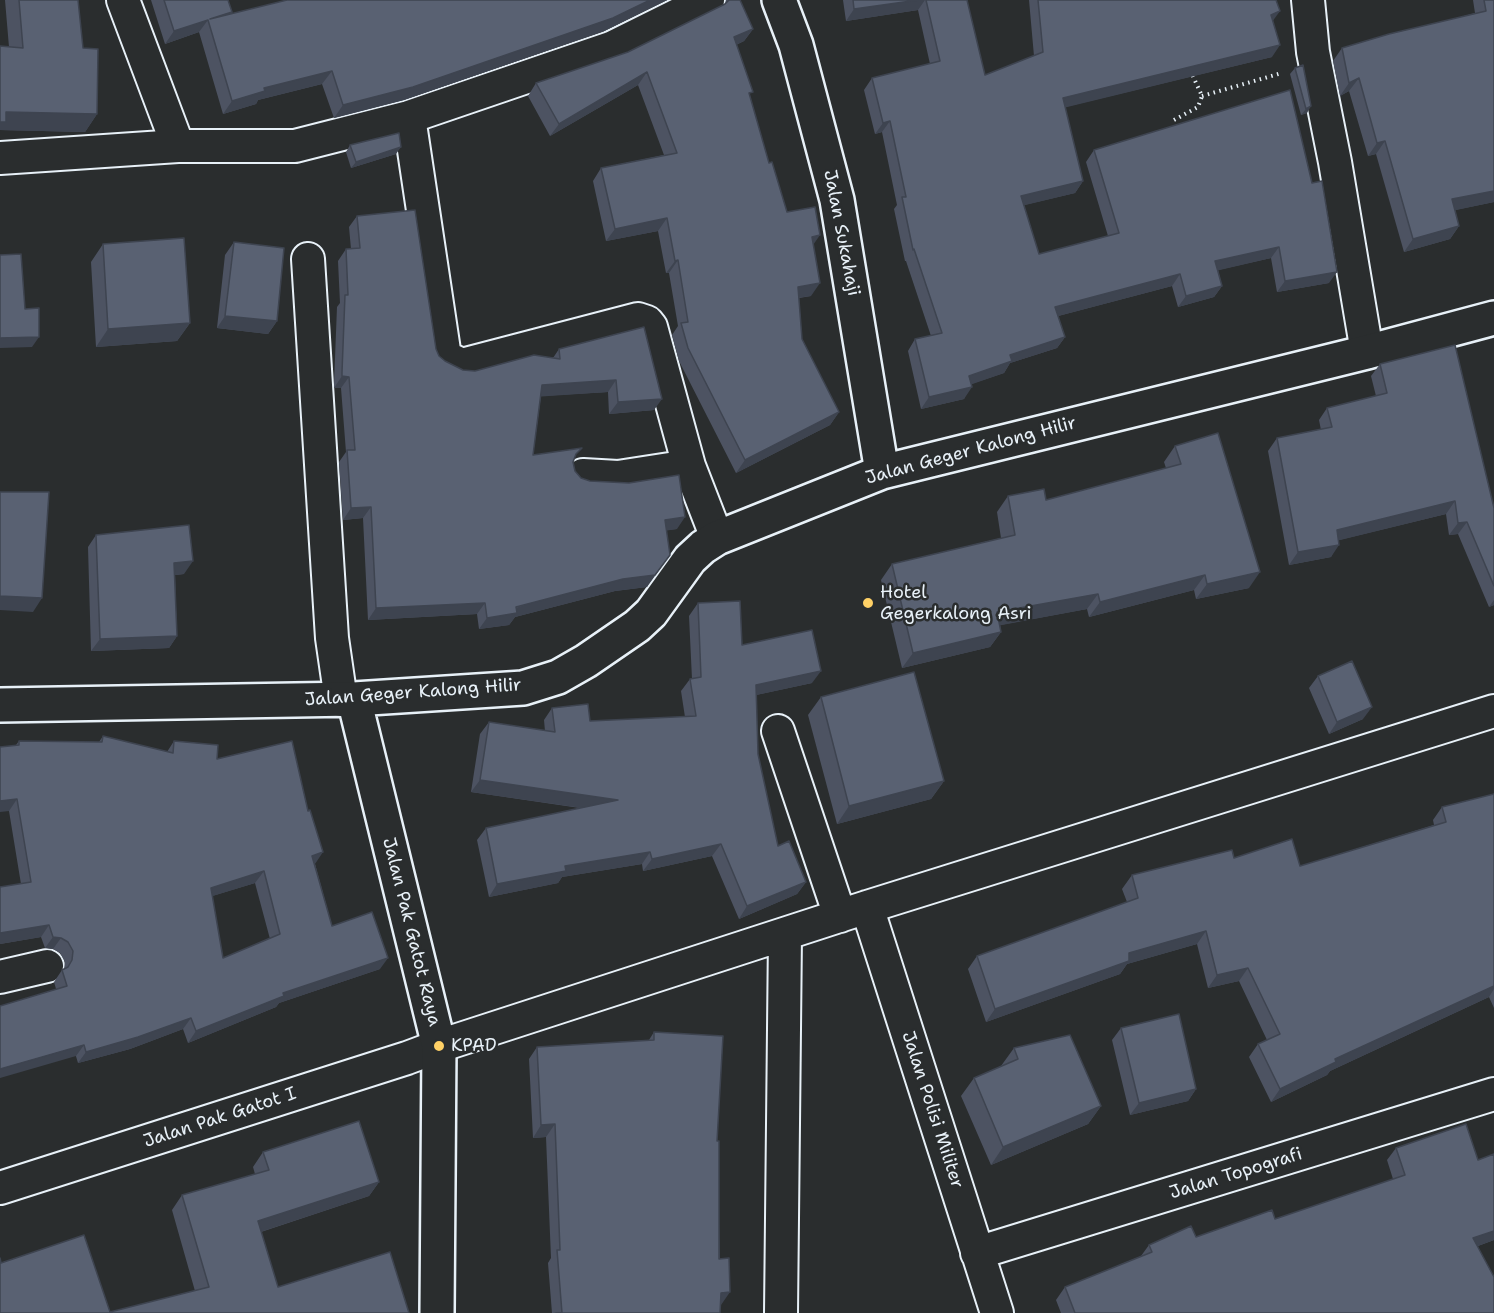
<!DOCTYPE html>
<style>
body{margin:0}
canvas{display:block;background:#2a2d2e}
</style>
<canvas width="1494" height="1313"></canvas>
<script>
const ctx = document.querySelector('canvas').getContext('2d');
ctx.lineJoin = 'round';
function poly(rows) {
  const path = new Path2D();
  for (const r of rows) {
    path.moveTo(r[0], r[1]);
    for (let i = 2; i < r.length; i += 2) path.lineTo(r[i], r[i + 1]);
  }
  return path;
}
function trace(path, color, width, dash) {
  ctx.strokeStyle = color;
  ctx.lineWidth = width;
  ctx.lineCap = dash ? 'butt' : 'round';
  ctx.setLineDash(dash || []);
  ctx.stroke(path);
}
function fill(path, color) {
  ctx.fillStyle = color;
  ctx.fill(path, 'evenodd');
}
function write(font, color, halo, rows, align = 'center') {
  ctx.font = font + ' "Shantell Sans",sans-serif';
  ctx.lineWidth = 5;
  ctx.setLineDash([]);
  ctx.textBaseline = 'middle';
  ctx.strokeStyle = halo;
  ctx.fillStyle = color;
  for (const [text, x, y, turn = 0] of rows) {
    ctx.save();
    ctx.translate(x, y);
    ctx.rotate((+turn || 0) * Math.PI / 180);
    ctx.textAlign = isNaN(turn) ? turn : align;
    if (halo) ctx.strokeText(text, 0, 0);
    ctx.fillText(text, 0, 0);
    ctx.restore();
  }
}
const street = poly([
 [123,0,178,146],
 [1308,0,1313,52,1335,162,1367,352],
 [409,117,445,357,462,365,638,319,647,322,651,327,689,466,717,538],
 [0,158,178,146,295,146,409,117,611,48,708,0],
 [308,259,332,638,341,700],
 [583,475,618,477,689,466],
 [778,731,840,916],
 [867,907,997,1313],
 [0,977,47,966],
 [0,1188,407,1058,439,1046,867,907,1494,711],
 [977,1253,1494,1094],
 [781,1313,785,934]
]);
const secondary = poly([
 [779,0,796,45,837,200,882,472],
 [354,699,439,1046,437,1313],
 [0,705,354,699,523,688,558,677,586,661,637,626,651,613,690,559,703,547,717,538,882,472,1367,352,1494,318]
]);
trace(street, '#e8f1f8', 36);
trace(secondary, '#e8f1f8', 38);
trace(poly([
 [1202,96,1282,73],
 [1174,120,1198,107,1202,96,1192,74]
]), '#e8f1f8', 4, [1.5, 4.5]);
trace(street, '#2a2d2e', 32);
trace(secondary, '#2a2d2e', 33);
fill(poly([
 [5,0,78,0,83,48,97,114,85,132,0,130,9,47],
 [151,0,228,0,230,14,287,0,667,0,604,31,404,100,334,118,322,84,258,100,256,104,223,114,199,32,165,44],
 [726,0,740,0,753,29,744,41,736,45,750,96,769,163,787,212,813,245,811,296,799,298,802,339,839,412,830,425,736,473,679,361,672,335,678,326,669,273,666,273,658,231,606,241,593,181,601,168,664,155,638,85,550,136,528,96,536,83,628,52,725,4],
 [843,0,967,0,985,75,1034,56,1029,0,1276,0,1273,21,1272,57,1065,107,1083,181,1075,193,1024,205,1039,254,1108,236,1086,162,1094,150,1290,90,1329,283,1277,292,1271,258,1218,270,1222,286,1214,297,1178,307,1172,286,1058,316,1065,337,1057,348,1010,363,1004,373,971,384,964,399,921,409,908,351,915,339,931,336,906,261,905,261,894,209,897,205,882,132,875,134,864,90,872,78,930,64,918,10,846,21],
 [1473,0,1494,0,1494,202,1455,210,1459,226,1450,239,1404,252,1376,154,1368,156,1349,91,1340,96,1333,61,1342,48,1475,13],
 [1295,68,1307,113,1301,115,1290,74],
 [350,145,396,154,351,168,346,152],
 [357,216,436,349,439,356,445,361,463,370,475,371,553,358,559,349,644,327,654,410,609,414,608,392,541,396,533,455,574,459,573,462,575,471,581,478,677,529,667,530,647,587,615,591,515,617,509,625,479,629,477,614,368,620,363,518,343,520,339,462,346,452,341,388,334,388,334,384,337,307,340,303,338,261,346,249,351,249,349,227],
 [234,242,277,321,268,334,217,328,225,255],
 [103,244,190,323,177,341,96,347,91,262],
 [1380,364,1494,508,1494,605,1489,607,1458,534,1449,535,1446,514,1339,540,1331,557,1289,565,1268,451,1277,438,1321,430,1319,420,1327,408,1376,396,1371,376],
 [1175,446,1249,588,1196,599,1194,590,1089,617,1087,609,1000,625,1001,632,990,647,902,668,881,580,892,564,1001,538,997,512,1008,496,1046,500,1166,468,1164,462],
 [96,535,184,574,175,575,177,636,169,648,91,651,88,547],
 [698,603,742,645,812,683,756,695,758,754,778,846,806,882,797,894,739,919,712,856,643,871,642,864,562,877,558,883,489,897,477,840,486,828,580,808,471,792,480,734,489,722,545,731,544,720,552,708,590,721,685,717,681,691,690,679,692,679,689,616],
 [1318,676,1363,719,1329,734,1309,688],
 [821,697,944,781,931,799,837,824,808,715],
 [103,736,167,752,174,741,217,759,315,864,332,926,380,969,279,1003,276,1007,188,1043,183,1029,130,1049,78,1063,54,982,62,970,64,969,65,962,60,953,53,949,45,948,41,937,0,944,0,887,21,884,9,811,16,745,19,741,99,742],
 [255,883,270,939,223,958,212,896],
 [1494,794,1494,1008,1489,997,1330,1071,1327,1075,1271,1102,1249,1057,1258,1044,1267,1040,1239,981,1208,988,1197,944,1127,964,1120,974,986,1022,968,969,977,956,1127,902,1122,889,1132,875,1234,858,1300,866,1434,825,1433,820,1442,807],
 [1121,1028,1196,1089,1188,1101,1130,1115,1112,1040],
 [654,1032,717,1141,721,1305,552,1313,548,1263,551,1258,546,1137,533,1138,529,1059,537,1047,649,1040],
 [1014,1048,1101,1106,1088,1124,991,1165,961,1096,974,1078,1001,1066],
 [1396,1148,1494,1240,1478,1246,1494,1313,1061,1313,1056,1300,1065,1287,1141,1256,1149,1245,1196,1237,1275,1219,1393,1179,1387,1160],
 [263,1152,379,1182,369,1196,261,1232,278,1287,409,1313,0,1313,1,1263,110,1312,195,1291,172,1210,182,1195,255,1174,253,1167]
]), '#4d5362');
fill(poly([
 [650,0,667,0,604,31,404,100,334,118,343,105],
 [918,0,925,0,918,10,846,21,854,9],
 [1280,11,1272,22,1271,15],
 [208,20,199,32,165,44,174,31],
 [753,29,744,41,725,50,734,37],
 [1280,45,1272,57,1055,110,1063,98],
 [332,71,322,84,258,100,256,104,223,114,232,101,264,88],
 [647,72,638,85,550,136,559,124],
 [1359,78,1349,91,1340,96,1349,83],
 [1311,106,1307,113,1301,115,1306,109],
 [6,112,97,114,85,132,0,130,0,121],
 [890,121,882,132,875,134,883,123],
 [1385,141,1376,154,1368,156,1377,143],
 [401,147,396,154,351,168,356,162],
 [1083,181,1075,193,1013,208,1021,196],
 [1494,191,1494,202,1442,213,1452,199],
 [667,218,658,231,606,241,615,229],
 [1459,226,1450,239,1404,252,1413,239],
 [820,235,811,248,812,237],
 [1279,247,1271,258,1207,273,1215,261],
 [678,260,669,273,666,273,675,261],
 [1337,272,1329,283,1277,292,1285,281],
 [1180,274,1172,286,1047,319,1055,307],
 [820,283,811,296,789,299,798,287],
 [1222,286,1214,297,1178,307,1186,296],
 [225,316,277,321,268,334,217,328],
 [190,323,177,341,96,347,108,329],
 [39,337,32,347,0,348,0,338],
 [1065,337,1057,348,1010,363,1004,373,961,388,969,376,1010,355],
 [342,376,349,377,341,388,334,388],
 [616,380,608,392,534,397,542,385],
 [972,387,964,399,921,409,929,397],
 [662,399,654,410,609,414,618,402],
 [839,412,830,425,736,473,745,460],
 [1455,501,1446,514,1328,543,1337,530],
 [371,507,363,518,343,520,351,508],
 [685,517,677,529,657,532,665,520],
 [1467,522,1458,534,1449,535,1458,523],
 [1339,545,1331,557,1289,565,1298,552],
 [670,555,647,587,615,591,515,617,509,625,479,629,487,618],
 [193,561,184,574,166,576,174,563],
 [1260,572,1249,588,1196,599,1207,584],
 [1205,575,1194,590,1089,617,1100,602],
 [1098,594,1087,609,986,628,997,612],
 [0,596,42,598,33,612,0,610],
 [1494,600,1494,605,1489,607],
 [485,603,477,614,368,620,376,608],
 [1001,632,990,647,902,668,913,653],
 [177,636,169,648,91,651,100,639],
 [821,671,812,683,747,697,756,685],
 [1372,707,1363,719,1329,734,1337,722],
 [480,780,618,800,610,812,471,792],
 [944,781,931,799,837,824,849,806],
 [17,799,9,811,0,812,0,801],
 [721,844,712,856,643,871,652,859],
 [323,852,315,864,304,867,312,856],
 [650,852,642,864,562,877,558,883,489,897,497,884,565,866],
 [264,871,255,883,203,899,211,888],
 [806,882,797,894,739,919,747,906],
 [49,925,41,937,0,944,0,933],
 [1206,931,1197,944,1127,964,1120,974,986,1022,995,1009,1129,953],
 [53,937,61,938,53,949,45,948],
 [388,958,380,969,279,1003,276,1007,188,1043,196,1031,283,993],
 [1248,968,1239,981,1208,988,1217,975],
 [1494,986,1494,989,1489,997,1330,1071,1327,1075,1271,1102,1280,1089,1335,1059],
 [191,1018,183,1029,130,1049,78,1063,86,1052],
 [84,1045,76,1056,0,1078,0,1069],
 [1196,1089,1188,1101,1130,1115,1139,1103],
 [1101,1106,1088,1124,991,1165,1003,1147],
 [555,1124,546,1137,533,1138,541,1125],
 [379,1182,369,1196,248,1236,258,1221],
 [1494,1231,1494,1240,1464,1251,1473,1238],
 [730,1292,721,1305,712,1305,721,1293]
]), '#3e4450');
const building = poly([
 [19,0,78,0,83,48,98,49,97,114,6,112,6,122,0,122,0,46,23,48,19,0],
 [164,0,228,0,232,12,210,19,287,0,650,0,613,18,413,87,343,105,332,71,264,88,265,91,232,101,208,20,174,31,164,0],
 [729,0,740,0,753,29,734,37,753,92,749,93,769,163,772,162,787,212,815,207,820,235,812,237,820,283,798,287,802,339,839,412,745,460,688,348,681,323,688,322,678,260,675,261,667,218,615,229,601,168,677,153,647,72,559,124,536,83,628,52,725,4,729,0],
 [853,0,918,0,854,9,853,0],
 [926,0,967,0,985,75,1043,52,1038,0,1276,0,1280,11,1271,15,1280,45,1063,98,1083,181,1021,196,1039,254,1119,233,1094,150,1290,90,1312,183,1322,181,1337,272,1285,281,1279,247,1215,261,1222,286,1186,296,1180,274,1055,307,1065,337,1010,355,1012,361,969,376,972,387,929,397,915,339,942,333,914,249,913,250,902,197,906,197,890,121,883,123,872,78,940,61,926,0],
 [1484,0,1494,0,1494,191,1452,199,1459,226,1413,239,1385,141,1377,143,1359,78,1349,83,1342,48,1389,34,1486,11,1484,0],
 [1303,65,1311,106,1306,109,1295,68,1303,65],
 [399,133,401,147,356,162,350,145,399,133],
 [415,210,436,349,439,356,445,361,463,370,475,371,534,355,560,359,559,349,644,327,662,399,618,402,616,380,542,385,533,455,582,448,576,454,573,462,575,471,581,478,590,481,629,483,679,475,685,517,665,520,670,555,655,575,623,579,516,607,517,613,487,618,485,603,376,608,371,507,351,508,347,450,355,450,349,377,342,376,342,372,345,295,348,295,346,249,360,248,357,216,415,210],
 [184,238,190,323,108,329,103,244,184,238],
 [234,242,284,248,277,321,225,316,234,242],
 [21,254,25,309,39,308,39,337,0,338,0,255,21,254],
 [1455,345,1494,508,1494,586,1467,522,1458,523,1455,501,1337,530,1339,545,1298,552,1277,438,1332,427,1327,408,1387,393,1380,364,1455,345],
 [1218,433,1260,572,1207,584,1205,575,1100,602,1098,594,997,612,1001,632,913,653,892,564,1015,535,1008,496,1044,489,1046,500,1181,464,1175,446,1218,433],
 [0,492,49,492,42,598,0,596,0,492],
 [189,525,193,561,174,563,177,636,100,639,96,535,189,525],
 [740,601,742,645,812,630,821,671,756,685,758,754,778,846,789,841,806,882,747,906,721,844,652,859,650,852,565,866,566,871,497,884,486,828,618,800,480,780,489,722,555,732,552,708,588,704,590,721,696,716,690,679,701,677,698,603,740,601],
 [1352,661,1372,707,1337,722,1318,676,1352,661],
 [914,672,944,781,849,806,821,697,914,672],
 [103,736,173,753,174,741,218,745,217,759,292,741,308,811,310,810,323,852,312,856,332,926,372,912,388,958,283,993,284,996,196,1031,191,1018,138,1037,86,1052,84,1045,0,1069,0,1006,67,986,62,970,68,967,72,960,73,951,68,942,61,938,53,937,49,925,0,933,0,887,31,882,17,799,0,801,0,747,19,745,19,741,102,742,103,736],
 [264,871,280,934,223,958,211,888,264,871],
 [1494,794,1494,986,1335,1059,1336,1062,1280,1089,1258,1044,1280,1034,1248,968,1217,975,1206,931,1129,953,1129,961,995,1009,977,956,1138,898,1132,875,1232,850,1234,858,1292,839,1300,866,1446,822,1442,807,1494,794],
 [1179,1014,1196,1089,1139,1103,1121,1028,1179,1014],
 [654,1032,723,1036,717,1141,719,1141,719,1259,729,1258,730,1292,721,1293,720,1313,556,1313,562,1313,557,1250,560,1250,555,1124,541,1125,537,1047,654,1040,654,1032],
 [1070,1035,1101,1106,1003,1147,974,1078,1018,1059,1014,1048,1070,1035],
 [359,1121,379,1182,258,1221,278,1287,390,1252,409,1313,0,1313,0,1258,1,1263,84,1235,110,1312,209,1287,182,1195,269,1170,263,1152,359,1121],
 [1466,1124,1478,1160,1494,1154,1494,1231,1473,1238,1494,1277,1494,1313,1075,1313,1065,1287,1152,1252,1149,1245,1191,1226,1196,1237,1272,1210,1275,1219,1405,1175,1396,1148,1466,1124]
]);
fill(building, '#596172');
trace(building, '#3e4450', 1.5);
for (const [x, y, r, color] of [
 [868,603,6,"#ffd166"],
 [439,1046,6,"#ffd166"]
]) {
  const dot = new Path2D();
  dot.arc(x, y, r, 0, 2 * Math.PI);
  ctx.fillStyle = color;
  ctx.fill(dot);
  trace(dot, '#2a2d2e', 2);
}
write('18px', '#e8f1f8', '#2a2d2e', [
 ["Jalan Sukahaji",841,233,79],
 ["Jalan Geger Kalong Hilir",971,451,-15],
 ["Jalan Geger Kalong Hilir",413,693,-4],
 ["Jalan Pak Gatot Raya",411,932,76],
 ["Jalan Polisi Militer",932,1110,72],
 ["Jalan Pak Gatot I",220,1118,-18],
 ["Jalan Topografi",1236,1174,-17]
]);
write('18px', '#e8f1f8', '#2a2d2e', [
 ["Hotel",880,593],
 ["Gegerkalong Asri",880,614],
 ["KPAD",451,1046]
], 'left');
</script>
